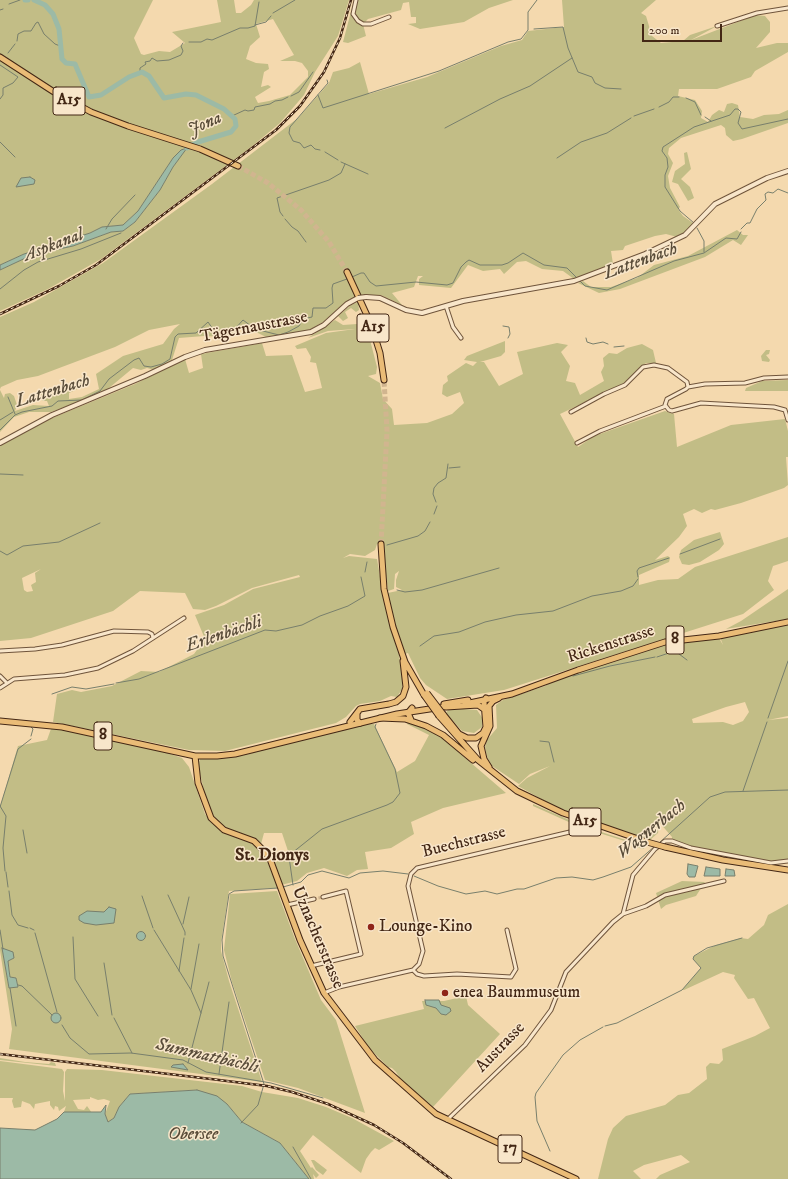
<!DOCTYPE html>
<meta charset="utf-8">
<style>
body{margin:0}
#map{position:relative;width:788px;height:1179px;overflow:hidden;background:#f4d9ae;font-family:"IM FELL DW Pica",serif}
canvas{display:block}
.scale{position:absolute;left:642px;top:24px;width:80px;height:18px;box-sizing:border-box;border:2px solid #432715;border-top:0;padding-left:5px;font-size:12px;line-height:14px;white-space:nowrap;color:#432715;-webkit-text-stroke:3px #f8e6ca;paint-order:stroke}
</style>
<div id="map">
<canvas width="788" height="1179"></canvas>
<div class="scale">200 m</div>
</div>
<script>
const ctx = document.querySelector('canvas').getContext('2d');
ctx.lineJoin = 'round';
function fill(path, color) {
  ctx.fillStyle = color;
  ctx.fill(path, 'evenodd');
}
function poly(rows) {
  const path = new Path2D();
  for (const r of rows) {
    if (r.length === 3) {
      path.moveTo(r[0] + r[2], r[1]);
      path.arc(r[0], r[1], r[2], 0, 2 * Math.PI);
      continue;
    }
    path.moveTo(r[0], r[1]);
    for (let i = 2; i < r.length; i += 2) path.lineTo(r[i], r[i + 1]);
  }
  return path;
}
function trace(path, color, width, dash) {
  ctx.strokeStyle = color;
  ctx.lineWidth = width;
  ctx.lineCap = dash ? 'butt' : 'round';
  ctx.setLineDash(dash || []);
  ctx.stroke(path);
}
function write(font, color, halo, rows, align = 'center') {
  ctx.font = font + ' "IM FELL DW Pica",serif';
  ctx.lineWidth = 3;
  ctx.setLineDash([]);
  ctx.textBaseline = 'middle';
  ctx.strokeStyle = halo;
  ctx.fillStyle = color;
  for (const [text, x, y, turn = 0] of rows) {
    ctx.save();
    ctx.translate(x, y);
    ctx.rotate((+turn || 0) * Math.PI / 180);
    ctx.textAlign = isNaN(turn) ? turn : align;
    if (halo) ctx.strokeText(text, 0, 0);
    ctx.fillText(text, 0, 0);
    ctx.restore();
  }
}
fill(poly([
 [0,0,153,0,134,38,141,54,144,55,159,51,170,52,185,43,172,32,221,22,217,0,234,0,236,13,241,13,251,5,254,0,349,0,338,36,315,72,304,95,280,123,251,147,101,259,48,289,0,311,0,270,32,255,73,246,111,232,123,231,135,222,160,190,173,167,186,148,183,149,173,158,138,211,123,225,102,227,90,233,24,254,0,265],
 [273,19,294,55,280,61,295,61,302,63,308,71,308,77,290,95,269,101,258,103,255,97,271,87,268,85,261,87,264,72,269,69,268,64,256,63,246,59,250,46,260,37,256,24],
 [354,0,513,0,489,8,464,22,420,29,408,24,416,23,416,17,411,17,409,2,403,3,401,10,368,19,363,24,366,36,348,43,343,42],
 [562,0,656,0,641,13,646,16,652,36,661,43,683,41,690,35,717,26,691,40,756,15,765,16,770,22,770,32,756,48,777,43,788,43,788,52,755,71,751,77,717,89,679,89,678,96,695,100,702,111,701,118,708,122,712,115,719,110,724,112,727,104,732,103,738,105,740,117,753,119,764,115,779,114,788,110,788,123,742,139,733,141,726,135,725,128,721,125,681,138,669,148,668,154,673,163,668,176,670,188,680,207,678,209,683,216,693,223,693,225,686,232,677,237,666,234,655,236,625,246,623,250,611,251,613,264,574,279,563,271,542,269,526,261,517,262,504,274,500,269,483,271,468,265,451,288,419,285,419,279,423,276,418,276,414,287,392,293,402,305,381,295,364,295,350,299,323,322,311,329,296,334,266,337,246,327,225,337,204,336,179,338,172,360,154,370,147,368,141,370,133,368,103,393,51,412,29,412,14,417,0,432,0,390,4,398,5,394,10,393,14,396,17,405,15,411,33,405,49,406,47,401,42,401,41,394,58,394,63,388,82,378,88,377,88,384,69,393,69,399,82,397,99,389,96,374,123,356,163,344,174,329,180,324,149,330,115,347,38,376,17,380,1,387,0,389,0,317,34,302,103,263,212,184,298,118,329,83,333,72,349,68,360,62,369,94,427,77,501,46,522,40,528,31,564,27],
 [687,152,691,169,681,179,690,187,694,198,688,201,678,184,672,182,675,171,685,164,684,153],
 [737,230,743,235,748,235,741,245,733,240,705,257,620,289,599,293,578,283,583,281,591,287,611,287,637,278,654,265,688,256],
 [358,302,359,310,356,312,351,308,345,312,348,318,343,321,338,316,351,305],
 [335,320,343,325,357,324,363,327,364,332,368,332,377,367,376,374,368,376,380,383,383,399,392,409,394,425,427,423,452,414,464,403,460,392,447,397,442,394,443,385,448,381,447,376,466,363,473,366,477,362,464,360,467,356,505,341,505,352,501,356,480,362,484,362,499,386,523,374,517,352,557,343,568,345,561,352,570,366,566,381,575,383,580,395,604,381,601,372,604,366,603,358,609,353,617,354,627,348,642,344,653,350,656,363,646,363,623,384,560,414,578,447,594,436,665,411,674,414,677,447,731,425,785,419,788,431,788,457,786,457,788,485,784,488,741,503,715,510,711,509,702,513,694,509,683,514,687,526,679,537,655,560,668,556,670,558,669,562,639,575,639,585,658,580,678,579,695,567,788,537,788,561,773,566,768,581,774,590,743,614,504,690,447,699,426,685,420,678,408,653,399,656,404,677,402,689,397,697,391,696,380,701,360,704,356,706,346,717,336,723,225,751,189,750,53,722,57,694,72,690,81,692,112,686,141,671,159,672,194,654,205,639,195,615,224,605,253,589,300,577,299,575,252,588,216,606,205,610,193,609,185,593,140,591,113,611,31,638,0,641,0,445,45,421,135,384,185,359,189,373,203,368,201,354,262,343,266,356,292,355,305,392,322,388,316,363,310,362,311,357,306,348,297,349,295,346,326,333,355,329,328,331,308,338],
 [382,543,388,591,394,589,395,574,399,571,396,580,396,587,402,590,383,594,377,559,349,556,343,558,350,554,365,556,375,550,377,544],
 [41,569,35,573,36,582,31,585,33,591,27,592,24,590,22,578],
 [766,350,770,350,769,354,766,355,770,360,769,362,762,361,761,356],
 [788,380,788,391,745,391,746,388,762,381],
 [720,532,724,544,719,550,700,562,689,565,682,564,679,557,681,550,694,540],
 [788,589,788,619,726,629,741,621],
 [788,623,788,716,768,720,788,718,788,861,771,863,691,848,672,841,672,837,659,822,655,824,659,825,658,833,650,840,593,822,552,805,518,786,527,778,550,766,530,774,519,784,492,766,487,757,485,747,487,740,497,728,496,705,503,700,545,686,552,681,666,644,719,638,723,645,720,637],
 [745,702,749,712,743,721,733,725,723,722,693,723,692,719,726,707],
 [463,709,477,710,483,719,482,727,474,733,462,731,446,713,448,710],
 [408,722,431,731,442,738,506,793,443,808,411,822,414,834,391,848,365,852,368,869,357,870,347,876,324,868,307,873,297,881,281,885,280,876,273,863,290,857,282,833,264,833,261,844,245,835,227,830,222,824,219,824,209,812,198,765,200,759,362,724,374,724,397,772,415,761,429,735,407,724],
 [52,726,159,750,182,758,189,767,205,814,212,823,226,834,254,844,266,858,278,888,229,891,221,942,221,951,229,981,262,1082,9,1049,12,1029,0,950,0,807,18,746,47,740],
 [2,948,14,958,8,961,9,970,10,977,16,978,18,986,9,988],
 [533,804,583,826,632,842,634,845,644,847,644,849,634,847,631,843,580,827,533,806],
 [682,881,705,882,696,896,666,905,661,909,656,893],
 [277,891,295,939,321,1000,336,1020,365,1113,298,1088,265,1080,232,982,224,950,230,894],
 [788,904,788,1179,656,1179,660,1175,690,1162,681,1155,644,1165,633,1171,641,1179,598,1179,608,1139,613,1128,626,1116,665,1105,678,1095,689,1093,707,1079,706,1067,710,1063,719,1064,723,1060,722,1049,755,1036,770,1028,754,998,748,999,734,978,735,975,723,972,684,990,682,990,701,968,693,959,694,956,716,945,741,938,748,939,764,925,768,915],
 [466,996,468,1005,500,1034,433,1107,401,1080,396,1072,392,1068,388,1067,369,1048,355,1026,424,1009,422,1001,444,1001],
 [0,1058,25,1062,49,1064,51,1062,55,1063,56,1066,0,1060],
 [0,1061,62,1069,64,1072,63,1091,65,1101,65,1072,67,1069,102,1070,242,1086,262,1092,298,1098,326,1107,352,1118,394,1141,379,1150,375,1148,371,1152,366,1159,361,1173,313,1135,300,1151,311,1168,312,1167,319,1175,316,1178,313,1174,314,1179,309,1179,280,1143,242,1122,227,1104,197,1090,130,1094,119,1107,114,1118,108,1122,105,1114,110,1101,104,1099,98,1100,90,1097,90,1099,73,1100,78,1109,84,1110,87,1106,92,1113,64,1112,66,1106,59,1111,58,1107,55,1106,54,1110,50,1105,50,1101,35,1104,34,1109,30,1104,22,1101,21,1107,14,1108,12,1101,13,1098,0,1098],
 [311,1160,314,1160,327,1170,323,1175,316,1170]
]), '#c2bd86');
const water = poly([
 [187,148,173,167,160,190,135,222,123,231,111,232,73,246,32,255,0,270,0,265,24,254,90,233,102,227,123,225,138,211,173,158,181,150,187,148],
 [30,177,35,180,34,184,16,187,21,178,30,177],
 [688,864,698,866,695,877,689,877,687,874,688,864],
 [706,867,720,869,720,876,704,876,706,867],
 [726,869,734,870,735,876,725,876,726,869],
 [109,907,116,909,114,923,96,925,84,923,79,920,79,916,87,911,104,912,109,907],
 [141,936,4.5],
 [2,948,13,952,14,958,8,961,9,970,10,977,16,978,18,987,9,988,2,948],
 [425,1000,439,1000,441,1005,450,1008,451,1011,446,1015,441,1014,436,1008,426,1005,425,1000],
 [56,1018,5],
 [183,1064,188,1070,171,1067,173,1065,183,1064],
 [197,1090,217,1096,227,1104,242,1122,280,1143,309,1179,0,1179,0,1128,35,1130,57,1119,64,1112,101,1112,106,1105,105,1114,108,1122,114,1118,119,1107,130,1094,197,1090]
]);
fill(water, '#9cbaa6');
trace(water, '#787f6c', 1);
trace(poly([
 [9,4,20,0],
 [0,10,3,9],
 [273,13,295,0],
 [255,25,266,22,271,16],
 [534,29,563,27,568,48,578,72,592,77,595,83,605,88,621,89],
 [17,41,18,34,24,31,31,31,36,23,38,22,44,34,55,44,60,46],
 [189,42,201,42,207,39,212,40,240,28,248,28,255,26,259,2],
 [8,53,15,44],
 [0,65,18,77,13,83,3,88,3,95,0,99],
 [140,72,140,68,146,64,145,62,150,61,152,58,157,61,169,60,181,55,183,51,181,46,183,43],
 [318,95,323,108,439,71,508,42,521,39,528,30,528,12,537,0],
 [291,96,299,92,313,72],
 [686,98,695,102,701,115],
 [659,107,669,102,673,97,679,97],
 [232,116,245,110,248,111,254,110,255,107,270,104,275,101,282,100,288,97],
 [634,116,654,109],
 [705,117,711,121],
 [445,128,500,99,530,86,572,58],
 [0,142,15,157],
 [320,150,315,149,311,145,304,148,300,143,293,141,289,133,290,127,328,83,327,80],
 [325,152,338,160],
 [557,158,581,142,607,133,631,118],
 [341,162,368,174],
 [283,216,280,212,277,198,329,180,341,173,345,164],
 [285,219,292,227,298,231,306,242],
 [694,223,680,211,665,187,665,175,668,167,667,158,662,151,663,147,694,127,730,115,735,109,738,109,741,112,738,123,742,129,788,119],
 [697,228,704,241,704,252],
 [106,229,112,219,135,195],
 [741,229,747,223,750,223,757,209,766,200,765,194,768,192,773,193,778,189,788,193],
 [352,277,361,273,364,273,370,282,376,286,416,282,447,285,453,283,461,267,466,262,469,260,480,265,502,265,508,263,523,253,544,265,567,268,577,278],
 [579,280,585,286,607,290,674,261,704,253,726,238,737,239,741,232],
 [0,289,24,270,38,262,81,249,121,233],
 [503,326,509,327,510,334,508,338],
 [586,338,587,342,593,344,603,342,608,344],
 [614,347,624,346],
 [8,397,15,414],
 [0,420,13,412],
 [0,430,15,415,22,412,52,406,58,401,82,400,100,391,109,379,134,360,139,358,144,366,151,367,162,364,170,359,175,337,178,334,196,333,208,322,217,335,234,330,243,320,255,329,279,335,288,332,299,326,303,319,312,317,313,308,326,308,333,303,332,288,333,284,347,279],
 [449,468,460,467],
 [0,474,23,475],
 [436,502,433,494,434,488,438,483,446,478,448,464],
 [434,514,437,506],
 [387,545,418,536,425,531,430,522],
 [0,551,7,555,23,546,59,542,100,523],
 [680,554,720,539],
 [365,572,367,562],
 [638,577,637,571,639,568,669,558],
 [397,590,405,592,422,590,499,568],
 [420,646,434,636,459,632,485,622,516,615,553,611,592,596,621,591,633,586,638,579],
 [657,657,675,651,687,660],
 [573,676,610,666,655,657],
 [116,683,139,679,265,630,276,631,302,625,320,616,348,606,365,596,361,577],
 [52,694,72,687,86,689,114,684],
 [768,718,788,661],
 [30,726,33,729,31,736],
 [540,741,549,742,554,762],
 [743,791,767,722],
 [0,806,6,816,3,848,5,871],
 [0,807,18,749,31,739],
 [23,830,27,853],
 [659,843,710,797,725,792,788,790],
 [6,872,8,887],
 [414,876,438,886,466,894,485,891,497,894,517,889,524,889,556,878,572,877,593,880,603,877,631,867,655,846],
 [293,885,289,857,292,853,322,829,387,805,393,802,400,793,395,769,375,727,376,724],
 [283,887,301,882,308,875,322,871,349,878,360,873,383,871,408,874],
 [9,891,12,915,18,925,28,928],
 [168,895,185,932,185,935],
 [142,896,153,928],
 [183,924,189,897],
 [30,928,34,930],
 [0,930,3,949],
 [154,930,191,990,201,1013],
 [35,933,57,1012],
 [73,937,75,979,98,1016],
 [104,963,112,1015],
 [179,971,184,938],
 [18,985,22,986,52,1015],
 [10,988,16,1026],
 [191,989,199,944],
 [114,1018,132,1053],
 [62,1025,70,1038,89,1054,131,1053,183,1060,206,1072,271,1083,323,1098],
 [605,1026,617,1023,682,990,701,968,693,959,694,956,707,948,742,938],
 [188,1063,209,982],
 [219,1074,229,1002],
 [241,1123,258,1105,264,1084,223,956,222,940,229,894,234,891,278,888],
 [293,1147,311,1179],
 [550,1151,537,1121,535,1097,536,1093,563,1055,580,1040,603,1027]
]), '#787f6c', 1);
trace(poly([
 [25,0,28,0],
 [34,0,45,5,53,14,59,29,62,59,66,63,75,64,89,97,101,95,129,77,142,72,149,76,164,98,186,94,196,95,224,109,235,119,236,126,231,132,198,142,187,148]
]), '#9cbaa6', 5);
trace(poly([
 [314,899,323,897]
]), '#d1b58f', 3, [3, 1.5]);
trace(poly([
 [238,166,268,183,301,210,329,242,347,272],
 [381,544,387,431,384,380]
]), '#d1b58f', 5, [5, 2.5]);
const minor = poly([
 [356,0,353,14,358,21,363,24,371,24,389,17],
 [717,26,757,13,788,8],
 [446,306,453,327,461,338],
 [688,387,705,384,745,383,764,378,788,377],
 [571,412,604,394,625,385,643,367,654,365,668,368,687,382,688,387,686,389,667,399,665,405,669,410,672,411,701,403,774,407,785,410,788,420],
 [577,443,600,431,666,406],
 [0,651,35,649,62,645,114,631,148,632,152,634,153,638],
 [0,676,6,682],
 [0,688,14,679,65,675,98,668,133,651,184,618],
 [287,905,314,899],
 [623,914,633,875,655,849,665,841,672,841,691,848,771,863,788,861],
 [311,966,361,954,346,891,323,897],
 [413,970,417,974,424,976,457,974,511,977,516,969,507,930],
 [324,993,339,987,413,970,419,964,423,951,408,886,411,874,417,868,574,831],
 [447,1120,525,1045,551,1010,566,972,613,922,623,914,646,906,665,895,724,881]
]);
const tertiary = poly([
 [366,297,380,298,406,310,422,313,463,301,574,281,645,254,685,235,715,204,767,178,788,171],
 [0,443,52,415,145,376,185,357,205,350,311,332,324,325,347,304,358,298]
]);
const primary = poly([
 [444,704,468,700],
 [465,704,512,694,578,670,665,642,719,636,788,622],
 [0,721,62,727,195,756,217,756,235,754,397,714,449,706],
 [195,756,198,783,211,818,224,830,254,841,264,851,270,859,300,940,324,993,375,1060,436,1114,576,1179]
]);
const trunk = poly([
 [0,57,54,92,91,112,128,126,200,149,238,166],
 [347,272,371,324,380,353,384,380],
 [381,544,384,589,393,627,405,662,424,695],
 [446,707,478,705,485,710],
 [357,713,357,720,360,723],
 [443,714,459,734,467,738,476,738,483,733,486,727,484,702,486,698],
 [439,716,478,760,517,791,563,813,647,842],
 [380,718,405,719,426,726,443,735,473,760],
 [411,720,408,713,412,708],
 [350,722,360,709,389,704,396,702,403,696,406,687,403,661],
 [489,767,484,759,481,746,490,726,489,706,493,701,499,698],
 [665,847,723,860,788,870]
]);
trace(minor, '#6f543b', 5);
trace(tertiary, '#6f543b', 6);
trace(primary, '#432715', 7);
trace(trunk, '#432715', 7);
trace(minor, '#f8e6ca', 3);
trace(tertiary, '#f8e6ca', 4);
trace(primary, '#eabc77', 5);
trace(trunk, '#eabc77', 5);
const rail = poly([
 [0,314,59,286,96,265,276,130,300,106,324,72,340,38,351,0],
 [0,1054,211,1079,267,1086,292,1092,328,1104,374,1125,403,1143,451,1179]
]);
trace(rail, '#432715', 2.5);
trace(rail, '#f8e6ca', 1, [3]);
const tertiaryBridge = poly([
 [358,298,366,297]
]);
const trunkBridge = poly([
 [427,693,443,714],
 [424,695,439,716],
 [647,842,665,847]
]);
trace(tertiaryBridge, '#6f543b', 6, []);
trace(trunkBridge, '#432715', 7, []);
trace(tertiaryBridge, '#f8e6ca', 4);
trace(trunkBridge, '#eabc77', 5);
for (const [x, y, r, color] of [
 [371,927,4,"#8f2418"],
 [445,993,4,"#8f2418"]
]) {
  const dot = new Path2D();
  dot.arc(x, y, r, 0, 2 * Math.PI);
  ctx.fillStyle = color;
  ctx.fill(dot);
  trace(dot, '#f8e6ca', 1.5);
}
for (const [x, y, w] of [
 [69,101,32],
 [373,328,32],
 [675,640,18],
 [103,736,18],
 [585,822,32],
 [510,1149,24]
]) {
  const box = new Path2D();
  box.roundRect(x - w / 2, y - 14, w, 28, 3);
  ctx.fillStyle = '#f8e6ca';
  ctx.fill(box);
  trace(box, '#432715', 1);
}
write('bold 16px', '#432715', null, [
 ["A15",69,101],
 ["A15",373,328],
 ["8",675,640],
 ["8",103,736],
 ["A15",585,822],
 ["17",510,1149]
]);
write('17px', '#432715', '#f8e6ca', [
 ["Tägernaustrasse",254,328,-11],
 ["Rickenstrasse",611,645,-18],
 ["Buechstrasse",464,843,-14],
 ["Uznacherstrasse",317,938,67],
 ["Austrasse",501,1048,-46]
]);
write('17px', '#432715', '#f8e6ca', [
 ["Lounge-Kino",379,927],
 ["enea Baummuseum",453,993]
], 'left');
write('italic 18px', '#594c39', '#f8e6ca', [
 ["Jona",205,125,-24],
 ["Aspkanal",54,246,-21],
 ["Lattenbach",641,262,-20],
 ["Lattenbach",53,392,-17],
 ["Erlenbächli",224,635,-19],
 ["Wagnerbach",652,830,-39],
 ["Summattbächli",207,1057,13],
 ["Obersee",193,1135]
]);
write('bold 18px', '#432715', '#f8e6ca', [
 ["St. Dionys",272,856]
]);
</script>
